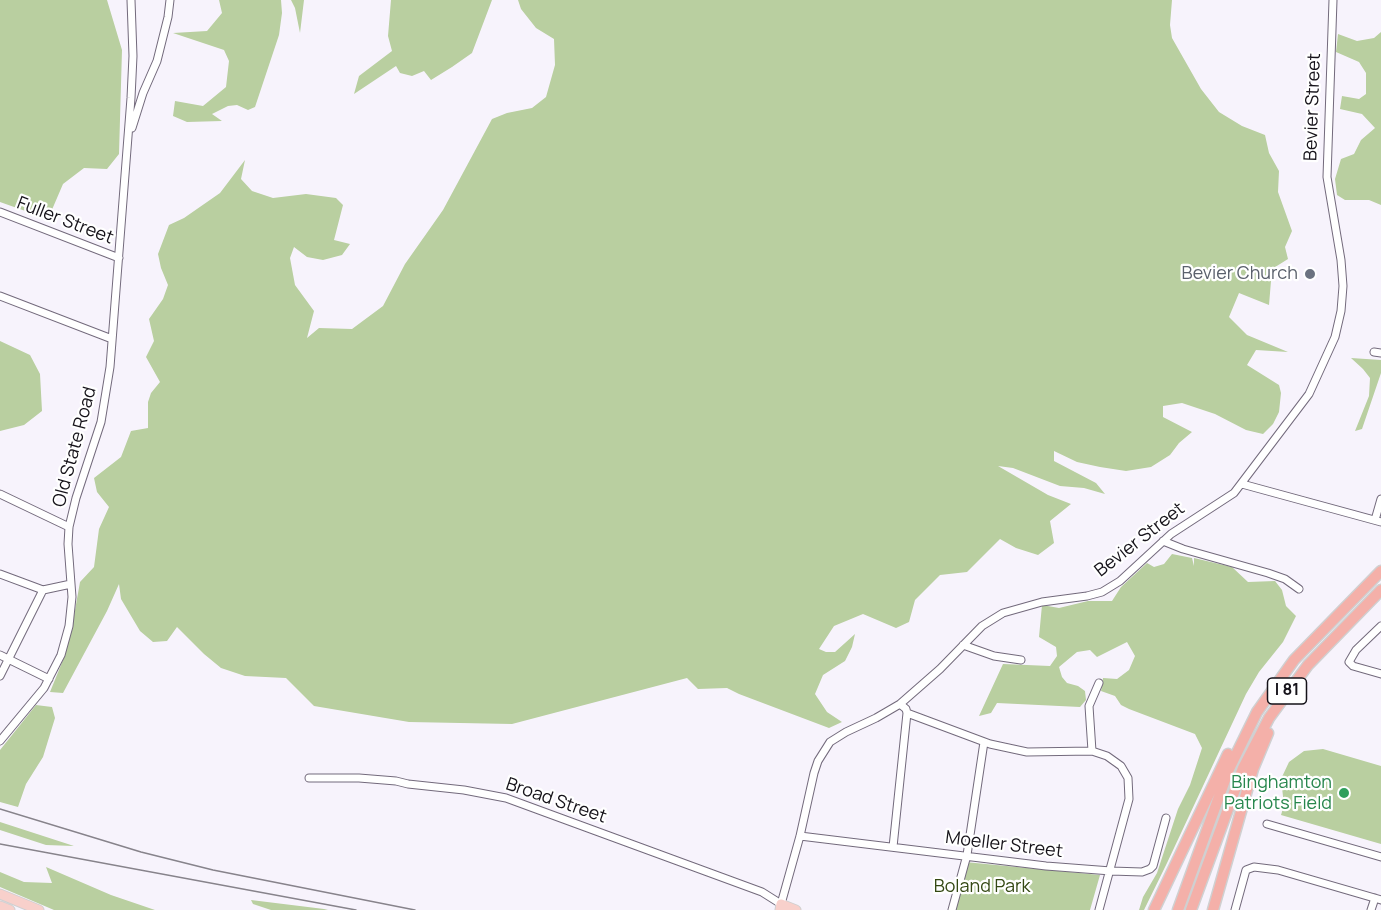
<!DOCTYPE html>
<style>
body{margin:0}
canvas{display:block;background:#f7f3fc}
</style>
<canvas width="1381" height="910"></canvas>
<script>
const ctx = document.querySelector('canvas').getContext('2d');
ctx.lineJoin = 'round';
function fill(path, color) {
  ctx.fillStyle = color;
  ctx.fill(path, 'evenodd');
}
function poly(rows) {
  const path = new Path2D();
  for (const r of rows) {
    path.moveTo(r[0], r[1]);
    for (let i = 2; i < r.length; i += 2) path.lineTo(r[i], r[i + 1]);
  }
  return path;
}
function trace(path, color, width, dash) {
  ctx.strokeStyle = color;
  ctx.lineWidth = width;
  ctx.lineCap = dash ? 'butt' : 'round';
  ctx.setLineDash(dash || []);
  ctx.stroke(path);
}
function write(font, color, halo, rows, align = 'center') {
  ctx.font = font + ' Manrope,sans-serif';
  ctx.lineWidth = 4.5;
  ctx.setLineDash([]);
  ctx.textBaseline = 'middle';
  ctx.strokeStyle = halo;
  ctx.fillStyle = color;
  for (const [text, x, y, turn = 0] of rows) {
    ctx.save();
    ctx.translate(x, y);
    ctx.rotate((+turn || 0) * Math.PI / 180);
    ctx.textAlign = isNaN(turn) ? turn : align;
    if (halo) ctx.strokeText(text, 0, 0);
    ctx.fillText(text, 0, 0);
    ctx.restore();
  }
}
fill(poly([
 [0,0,107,0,122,50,119,154,107,169,84,168,63,184,48,219,0,202],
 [219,0,281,0,282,13,279,35,255,107,248,110,237,105,228,106,212,114,222,121,187,122,173,116,175,101,203,106,226,87,229,61,224,50,173,33,207,31,222,13],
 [291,0,304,0,300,33,295,8],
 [391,0,492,0,472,53,452,67,431,80,424,71,412,76,400,73,396,66,354,94,359,76,392,51,388,36],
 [518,0,1172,0,1170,25,1172,38,1201,89,1219,112,1242,126,1265,135,1269,153,1279,171,1278,192,1292,231,1285,247,1288,259,1272,269,1269,305,1239,293,1229,317,1247,335,1288,352,1256,350,1247,365,1279,385,1281,393,1279,412,1273,424,1263,434,1246,430,1215,414,1182,403,1163,406,1163,417,1192,432,1179,443,1170,455,1151,467,1126,471,1100,467,1077,462,1054,451,1054,461,1096,483,1105,494,1084,488,1060,486,1013,468,998,466,1048,495,1071,504,1050,521,1054,543,1038,555,1016,548,1000,539,967,572,940,575,915,600,909,622,896,628,863,614,834,626,819,649,826,652,835,652,855,634,852,647,845,661,823,675,815,694,827,712,842,722,829,728,739,694,727,688,698,689,687,678,512,724,409,722,314,706,286,678,245,676,221,668,204,654,177,627,167,641,153,642,140,631,121,599,119,584,107,611,63,693,50,692,63,660,72,627,80,582,94,567,99,529,109,507,97,492,94,478,121,457,131,431,148,428,148,402,151,393,160,382,146,357,154,341,149,319,163,299,168,285,161,268,158,254,169,225,184,218,220,193,245,160,241,179,252,191,273,198,306,194,336,198,343,205,334,240,350,244,342,255,323,260,307,257,294,247,290,258,295,285,314,311,307,338,319,328,352,329,383,306,405,264,443,210,492,119,507,113,532,108,546,97,555,65,554,39,536,28,521,9],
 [1381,32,1381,205,1369,200,1345,200,1337,195,1335,179,1341,159,1354,154,1361,140,1375,128,1362,114,1340,109,1342,96,1359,99,1366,94,1366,73,1359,62,1336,52,1338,34,1357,41,1374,38],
 [0,341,30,355,40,374,42,411,24,425,0,431],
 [1351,358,1381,360,1381,373,1362,429,1355,431,1369,396,1370,378,1363,369],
 [1172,554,1192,558,1194,566,1194,558,1232,567,1248,582,1275,581,1282,590,1286,606,1296,616,1283,642,1259,672,1246,694,1167,863,1144,910,1139,910,1143,897,1157,873,1178,809,1190,785,1202,748,1195,734,1129,709,1121,705,1115,696,1101,691,1103,678,1117,679,1129,670,1135,656,1127,642,1097,657,1090,650,1077,652,1059,667,1062,677,1067,683,1078,686,1085,691,1086,700,1080,707,997,703,991,713,979,716,1003,664,1050,666,1057,656,1056,647,1039,637,1042,605,1059,608,1088,601,1112,601,1121,587,1147,563,1154,567,1164,564],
 [36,705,52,707,55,718,43,757,26,784,18,807,0,802,0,750],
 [1323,749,1381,766,1381,844,1281,815,1284,805,1281,779,1289,762,1304,751],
 [0,822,74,846,46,845,0,830],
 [965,862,1100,875,1090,910,952,910],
 [46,867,111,895,155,910,54,910,0,887,0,872,24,882,52,883],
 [251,900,324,909,328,910,271,910,253,904]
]), '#b9cfa0');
const minor = poly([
 [132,128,143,93,157,61,168,17,170,0],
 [0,212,119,258],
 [0,296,112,339],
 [1374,352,1381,353],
 [1242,484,1381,522],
 [0,494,69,527],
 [1375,520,1381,499],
 [1163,541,1183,549,1268,573,1285,579,1299,589],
 [0,574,43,590,71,584],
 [1381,626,1356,650,1349,662,1353,666,1381,674],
 [963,645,994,656,1021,660],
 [0,655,49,679],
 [0,676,43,590],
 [900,704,906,709,907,713,990,744,1027,752,1092,751,1107,756,1121,766,1128,778,1129,799,1099,910],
 [0,741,44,688,61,655,69,626,72,597,68,544,69,527,76,498,101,422,110,367,131,98,133,56,131,0],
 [1092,751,1089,706,1099,683],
 [309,778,359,778,396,781,408,784,464,790,506,798,762,892,781,904,800,836,814,773,818,761,830,742,846,732,876,718,900,704,940,669,982,626,1003,613,1042,602,1087,596,1102,592,1120,581,1171,534,1234,493,1309,394,1335,337,1341,311,1343,286,1341,260,1327,177,1333,0],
 [1267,824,1381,857],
 [800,836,1046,866,1111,871,1142,872,1150,869,1153,866,1166,818],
 [893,847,907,713],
 [952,910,967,855,984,742],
 [1235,910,1246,870,1254,867,1278,870,1381,900],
 [1371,910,1375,898]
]);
const major = poly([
 [0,894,39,910],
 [0,906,10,910],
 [780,910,781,904,796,910]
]);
const highway = poly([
 [1154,910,1228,754],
 [1178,910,1229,769,1257,712,1294,660,1381,571],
 [1191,910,1243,768,1269,718,1308,665,1381,590],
 [1213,910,1253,769,1268,733]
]);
trace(minor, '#736a7c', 9);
trace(major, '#d0d0d1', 11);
trace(highway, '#d0d0d1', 13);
trace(minor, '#fff', 7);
trace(major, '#f8d0cb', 9);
trace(highway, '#f4b0a9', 10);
trace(poly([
 [0,809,141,852,213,870,415,910],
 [0,844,356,910]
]), '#87838b', 1.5);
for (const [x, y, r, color] of [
 [1310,274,6,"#6b7280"],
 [1344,793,6,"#2e9e5b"]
]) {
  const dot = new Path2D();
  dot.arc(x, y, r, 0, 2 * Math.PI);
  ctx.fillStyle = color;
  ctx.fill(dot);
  trace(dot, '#fff', 2);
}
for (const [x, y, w] of [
 [1287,691,39]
]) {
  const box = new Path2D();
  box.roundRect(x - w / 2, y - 13, w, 26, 4.5);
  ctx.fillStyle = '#fff';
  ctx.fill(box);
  trace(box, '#151219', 1.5);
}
write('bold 16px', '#151219', null, [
 ["I 81",1287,691]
]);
write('18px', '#151219', '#fff', [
 ["Bevier Street",1313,107,-88],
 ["Fuller Street",65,221,21],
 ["Old State Road",75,447,-75],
 ["Bevier Street",1140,540,-38],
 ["Broad Street",556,801,19],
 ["Moeller Street",1004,845,7]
]);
write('18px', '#5b616d', '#fff', [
 ["Bevier Church",1298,274]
], 'right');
write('18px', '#27864d', '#fff', [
 ["Binghamton",1332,783],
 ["Patriots Field",1332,804]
], 'right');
write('18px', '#344813', '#fff', [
 ["Boland Park",982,887]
]);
</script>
